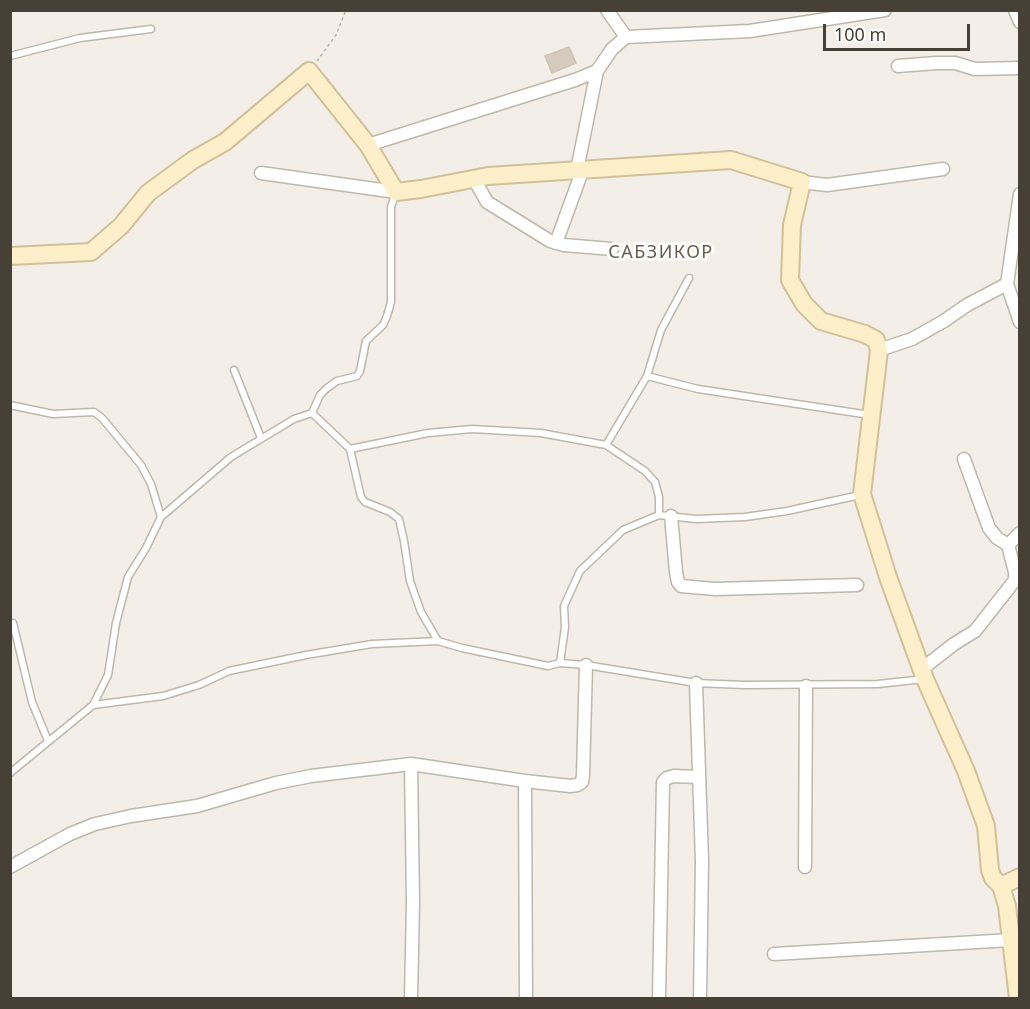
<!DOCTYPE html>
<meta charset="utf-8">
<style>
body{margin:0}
#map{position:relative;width:1030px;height:1009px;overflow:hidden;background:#f3efe8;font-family:"Noto Sans",sans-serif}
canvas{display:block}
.frame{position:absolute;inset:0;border:12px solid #464037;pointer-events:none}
.scale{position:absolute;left:823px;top:24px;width:147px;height:27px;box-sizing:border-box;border:3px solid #464037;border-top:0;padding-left:8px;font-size:18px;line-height:21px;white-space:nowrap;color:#464037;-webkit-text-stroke:4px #fff;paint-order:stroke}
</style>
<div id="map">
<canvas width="1030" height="1009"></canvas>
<div class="frame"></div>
<div class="scale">100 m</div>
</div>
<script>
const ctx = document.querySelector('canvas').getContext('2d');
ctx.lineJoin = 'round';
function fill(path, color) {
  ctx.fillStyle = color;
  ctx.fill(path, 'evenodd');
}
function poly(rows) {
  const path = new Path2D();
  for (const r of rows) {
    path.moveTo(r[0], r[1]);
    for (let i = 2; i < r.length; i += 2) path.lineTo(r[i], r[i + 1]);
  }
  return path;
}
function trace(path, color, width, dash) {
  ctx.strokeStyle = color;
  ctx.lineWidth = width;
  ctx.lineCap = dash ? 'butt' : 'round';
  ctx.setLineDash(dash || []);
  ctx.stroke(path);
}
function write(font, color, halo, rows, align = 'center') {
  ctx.font = font + ' "Noto Sans",sans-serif';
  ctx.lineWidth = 6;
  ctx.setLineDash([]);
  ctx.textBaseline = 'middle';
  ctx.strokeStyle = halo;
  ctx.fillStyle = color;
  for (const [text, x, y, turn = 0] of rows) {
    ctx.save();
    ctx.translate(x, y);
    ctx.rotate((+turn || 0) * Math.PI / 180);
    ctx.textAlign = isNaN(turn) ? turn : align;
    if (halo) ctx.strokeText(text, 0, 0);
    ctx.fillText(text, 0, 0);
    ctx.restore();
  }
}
const building = poly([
 [569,47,576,63,552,73,545,56,569,47]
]);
fill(building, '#d4cbbe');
trace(building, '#cfc3b1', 1.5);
const lane = poly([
 [10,56,80,38,151,29],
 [234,370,261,438],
 [647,376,661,330,689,278],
 [10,405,53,414,94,412,102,418,141,465,151,484,161,517],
 [312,413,320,395,327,388,337,381,357,376,360,371,366,341,383,325,387,316,391,302,391,207,396,192],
 [606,445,647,376,698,389,870,415],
 [350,449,361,497,365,502,390,512,399,519,404,541,410,581,421,612,438,641],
 [13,623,32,702,48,741],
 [560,663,586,665,696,683,744,685,878,684,924,679],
 [93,705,163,696,199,685,229,671,306,655,372,644,438,641,462,648,548,666,560,663,565,627,564,606,580,571,623,530,659,515,696,519,745,517,787,511,860,495],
 [10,773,93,705,108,675,116,623,128,577,146,548,161,517,231,457,294,419,312,413,350,449,428,433,472,429,541,433,606,445,645,471,655,482,659,497,659,515]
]);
const street = poly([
 [607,10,626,37],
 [1015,10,1020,22],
 [898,66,936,63,955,63,975,69,1020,68],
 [368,145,575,80,597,71,612,49,626,37,750,31,885,10],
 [577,170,597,71],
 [261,173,396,192],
 [474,179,487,202,550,241,564,245,612,249],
 [802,182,827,185,943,169],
 [556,243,583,169],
 [1007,284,1020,322],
 [879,350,912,339,944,321,967,305,1007,284,1020,194],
 [964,459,989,528,997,538,1008,545],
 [671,516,676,572,678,582,681,586,715,589,857,585],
 [922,669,954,644,975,631,1008,589,1015,580,1015,572,1008,545,1020,533],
 [696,683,702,861,700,998],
 [525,781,526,998],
 [10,867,70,834,95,824,131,816,197,806,276,783,311,776,411,764,525,781,570,786,577,785,582,782,583,775,586,665],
 [805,867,806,686],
 [774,954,1011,940],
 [411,998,413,902,411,764],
 [659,998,663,782,667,778,674,776,698,777]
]);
const secondary = poly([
 [10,256,91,252,121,226,148,193,193,160,225,142,309,71,368,145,396,192,421,189,488,176,731,160,802,182,792,225,790,280,804,304,821,321,865,334,876,340,879,350,877,368,862,494,888,577,925,679,966,771,986,826,990,870,993,878,1001,886,1007,906,1018,998],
 [1001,886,1020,877]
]);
trace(lane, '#beb7ab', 9);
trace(street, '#beb7ab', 15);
trace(secondary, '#d1c199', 20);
trace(poly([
 [317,61,336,35,346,10]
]), '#bfb29d', 1.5, [3, 3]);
trace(lane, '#fff', 6);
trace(street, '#fff', 12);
trace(secondary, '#fcefc9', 16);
ctx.letterSpacing = '1.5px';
write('18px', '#685e4f', '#fff', [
 ["САБЗИКОР",661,253]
]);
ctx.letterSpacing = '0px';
</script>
